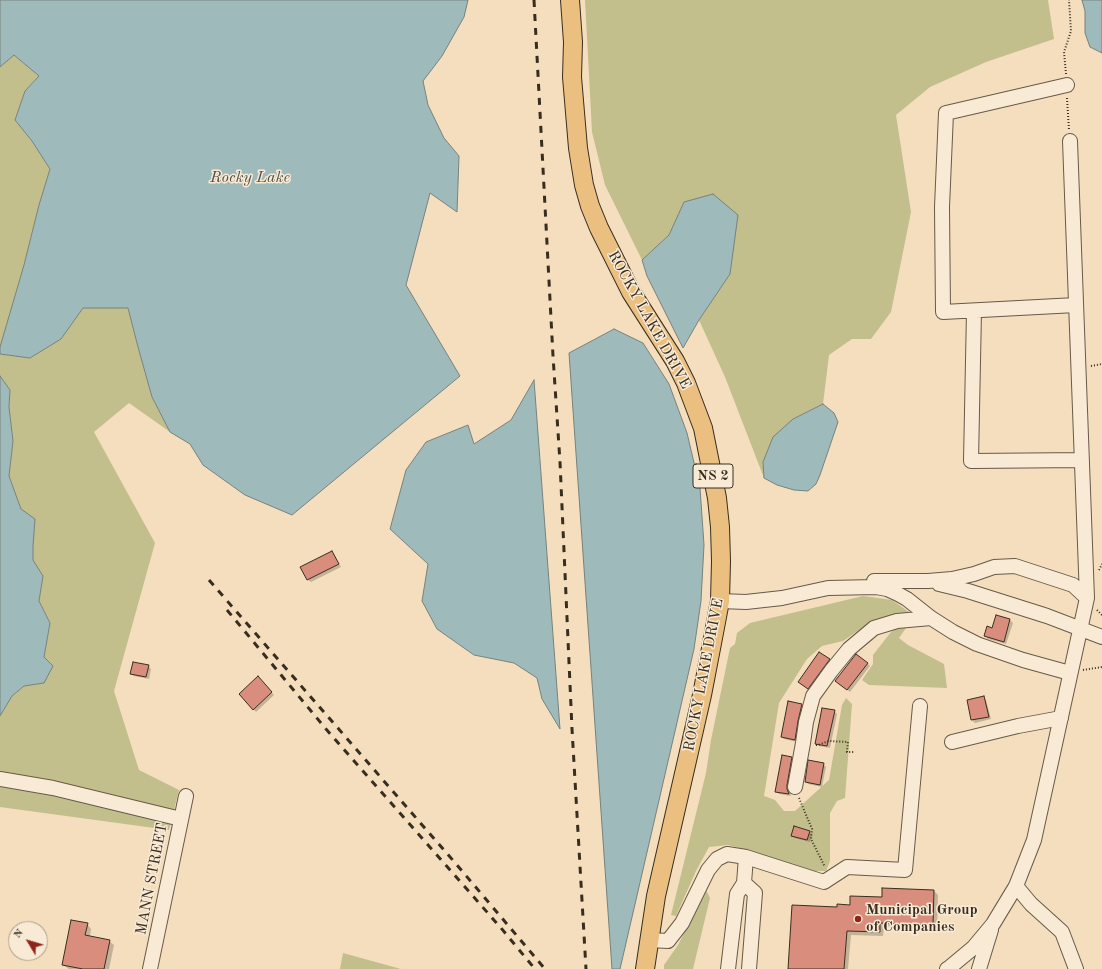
<!DOCTYPE html>
<style>
body{margin:0}
#map{position:relative;width:1102px;height:969px;overflow:hidden;background:#f4debe;font-family:"Old Standard TT",serif}
canvas{display:block}
.north{position:absolute;left:8px;top:921px;width:40px;height:40px;box-sizing:border-box;background:#f8ead5;border:1px solid #ab9f8d;border-radius:50%;rotate:308deg;font-size:11px;font-weight:700;line-height:16px;text-align:center;color:#382e20}
.north::after{content:'';display:block;margin:auto;width:14px;height:18px;background:#8f2418;clip-path:polygon(50% 0,100% 100%,50% 72%,0 100%)}
</style>
<div id="map">
<canvas width="1102" height="969"></canvas>
<div class="north">N</div>
</div>
<script>
const ctx = document.querySelector('canvas').getContext('2d');
ctx.lineJoin = 'round';
function fill(path, color) {
  ctx.fillStyle = color;
  ctx.fill(path, 'evenodd');
}
function poly(rows) {
  const path = new Path2D();
  for (const r of rows) {
    path.moveTo(r[0], r[1]);
    for (let i = 2; i < r.length; i += 2) path.lineTo(r[i], r[i + 1]);
  }
  return path;
}
function trace(path, color, width, dash) {
  ctx.strokeStyle = color;
  ctx.lineWidth = width;
  ctx.lineCap = dash ? 'butt' : 'round';
  ctx.setLineDash(dash || []);
  ctx.stroke(path);
}
function write(font, color, halo, rows, align = 'center') {
  ctx.font = font + ' "Old Standard TT",serif';
  ctx.lineWidth = 3;
  ctx.setLineDash([]);
  ctx.textBaseline = 'middle';
  ctx.strokeStyle = halo;
  ctx.fillStyle = color;
  for (const [text, x, y, turn = 0] of rows) {
    ctx.save();
    ctx.translate(x, y);
    ctx.rotate((+turn || 0) * Math.PI / 180);
    ctx.textAlign = isNaN(turn) ? turn : align;
    if (halo) ctx.strokeText(text, 0, 0);
    ctx.fillText(text, 0, 0);
    ctx.restore();
  }
}
fill(poly([
 [585,0,1048,0,1054,39,986,62,930,87,896,115,911,212,891,312,871,339,852,339,829,355,823,404,793,419,763,462,764,478,725,377,699,320,730,274,684,202,669,235,642,260,605,185,592,132],
 [14,55,39,76,25,91,15,120,32,141,50,169,39,205,24,265,0,347,0,67],
 [83,308,128,308,138,347,152,397,170,432,129,403,94,432,155,543,114,691,139,770,179,790,169,830,0,807,0,716,12,696,24,686,44,683,44,657,50,623,39,601,43,576,33,560,33,546,21,509,9,476,13,441,9,407,10,390,0,376,0,354,30,358,61,339],
 [863,596,892,600,909,612,897,617,878,620,862,628,843,641,822,646,807,659,779,703,764,796,775,800,784,811,795,811,829,780,842,705,846,698,852,704,845,798,837,801,830,813,830,861,826,871,811,871,783,861,728,845,709,847,696,871,676,916,671,915,706,773,711,740,730,648,735,644,737,633,750,623],
 [899,627,906,628,899,638,908,645,944,664,947,688,869,685,862,680,873,664,873,655,891,632],
 [706,890,710,898,693,969,664,969,664,965,678,945],
 [343,953,401,969,340,969]
]), '#c2bf8c');
const water = poly([
 [0,0,468,0,464,17,442,56,423,81,428,105,444,138,459,156,457,212,430,193,406,285,460,376,292,515,245,495,203,465,190,444,170,432,152,397,138,347,128,308,83,308,61,339,30,358,0,354,0,347,24,265,39,205,50,169,32,141,15,120,25,91,39,76,14,55,0,67,0,0],
 [1082,0,1102,0,1102,53,1090,47,1085,33,1085,11,1082,0],
 [713,194,738,215,730,274,699,320,683,348,647,276,642,260,669,235,684,202,713,194],
 [614,329,643,343,669,384,687,433,700,488,704,545,701,601,694,649,620,969,612,969,569,353,614,329],
 [0,376,10,390,9,407,13,441,9,476,21,509,35,519,33,546,33,560,43,576,39,601,50,623,44,657,53,666,44,683,24,686,12,696,0,716,0,376],
 [534,380,560,729,542,699,537,678,514,663,474,655,437,629,422,601,428,564,390,529,406,470,426,442,468,425,474,444,511,420,534,380],
 [823,404,834,413,838,422,820,475,816,484,808,491,794,490,777,485,764,478,763,462,773,437,793,419,823,404]
]);
fill(water, '#9fbabb');
trace(water, '#76827d', 1);
fill(poly([
 [332,552,334,555,341,567,311,582,308,580,302,567],
 [997,617,1010,620,1013,623,1006,644,988,639,985,636,992,629],
 [829,660,832,662,811,690,802,684],
 [867,663,870,666,850,692,838,683],
 [148,666,151,669,149,679,134,676,131,673],
 [258,677,274,695,256,712,240,694],
 [984,698,986,700,991,719,975,723,972,720,968,701],
 [802,705,804,707,797,742,784,739,782,737],
 [834,711,837,714,830,748,819,746,816,744],
 [791,758,794,761,789,789,791,796,779,794,776,791],
 [823,764,826,767,822,787,808,784,806,781],
 [809,832,812,834,810,842,795,838,793,836],
 [883,889,934,891,938,895,937,929,884,926,883,936,851,935,848,969,789,969,837,908,882,898],
 [87,924,91,929,90,937,109,941,114,945,109,969,69,969,63,965]
]), '#0003');
const building = poly([
 [332,551,339,564,307,580,300,567,332,551],
 [996,615,1010,619,1004,642,984,636,987,626,992,628,996,615],
 [819,652,830,659,808,689,798,682,819,652],
 [856,654,868,663,847,690,835,681,856,654],
 [133,662,149,665,146,677,130,674,133,662],
 [258,676,272,692,253,710,239,694,258,676],
 [984,696,989,717,971,720,967,700,984,696],
 [788,701,802,704,798,721,795,740,781,737,788,701],
 [822,708,835,710,827,746,815,744,822,708],
 [782,755,792,757,787,785,787,789,789,794,775,792,782,755],
 [808,760,824,763,820,785,805,782,808,760],
 [794,826,810,831,807,840,791,836,794,826],
 [882,888,934,890,933,925,880,923,880,932,847,931,844,969,788,969,792,905,837,907,837,904,850,905,850,896,882,897,882,888],
 [71,920,88,923,85,935,110,940,104,969,83,969,62,965,71,920]
]);
fill(building, '#d98e7d');
trace(building, '#382e20', 1);
const minor = poly([
 [1067,85,946,113,942,207,943,312,1076,305],
 [974,311,971,461,1082,460],
 [874,581,928,581,952,579,974,574,994,567,1015,566,1073,585,1087,598],
 [939,584,968,591,1047,616,1102,637],
 [720,601,746,602,782,598,828,588,876,587,887,589,898,594,907,599,931,618,953,632,977,644,1023,660,1070,673],
 [952,742,1018,726,1061,718],
 [0,779,53,788,181,819],
 [795,787,803,743,806,722,813,696,831,671,849,649,874,628,897,621,931,618],
 [744,883,755,893,749,969],
 [1016,886,1031,904,1062,932,1076,969],
 [650,940,668,941,682,923,708,870,717,859,727,854,746,857,824,882,847,867,905,870,920,706],
 [150,969,186,796],
 [728,969,737,894,744,883,746,857],
 [947,969,949,968,973,948,993,924,1016,886,1034,840,1087,598,1070,141],
 [979,969,991,930]
]);
const major = poly([
 [570,0,573,42,572,77,578,148,584,185,590,206,599,228,631,292,675,361,686,383,703,428,717,498,720,527,721,561,720,601,713,638,702,695,656,896,645,969]
]);
trace(minor, '#675a48', 16);
trace(major, '#382e20', 20);
trace(poly([
 [1066,74,1064,52,1071,31,1069,0],
 [1067,98,1069,130],
 [1091,366,1102,364],
 [1099,570,1102,564],
 [1097,610,1102,615],
 [1083,670,1102,667],
 [816,745,818,745,829,741,848,742,847,752,855,752],
 [799,798,812,829,811,839,825,867]
]), '#382e20', 2, [1, 2]);
trace(minor, '#f8ead5', 14);
trace(major, '#eabf7f', 18);
trace(poly([
 [534,0,553,356,560,462,572,729,586,969],
 [209,580,457,865,545,969],
 [227,610,326,729,501,928,535,969]
]), '#382e20', 3, [7, 7]);
for (const [x, y, r, color] of [
 [858,919,4,"#8f2418"]
]) {
  const dot = new Path2D();
  dot.arc(x, y, r, 0, 2 * Math.PI);
  ctx.fillStyle = color;
  ctx.fill(dot);
  trace(dot, '#f8ead5', 1.5);
}
for (const [x, y, w] of [
 [713,476,40]
]) {
  const box = new Path2D();
  box.roundRect(x - w / 2, y - 12, w, 24, 3);
  ctx.fillStyle = '#f8ead5';
  ctx.fill(box);
  trace(box, '#382e20', 1);
}
write('bold 14px', '#382e20', null, [
 ["NS 2",713,476]
]);
write('15px', '#382e20', '#f8ead5', [
 ["ROCKY LAKE DRIVE",649,320,61],
 ["ROCKY LAKE DRIVE",704,675,-79],
 ["MANN STREET",152,879,-79]
]);
write('bold 15px', '#382e20', '#f8ead5', [
 ["Municipal Group",866,910],
 ["of Companies",866,927]
], 'left');
write('italic 16px', '#525147', '#f8ead5', [
 ["Rocky Lake",250,178]
]);
</script>
